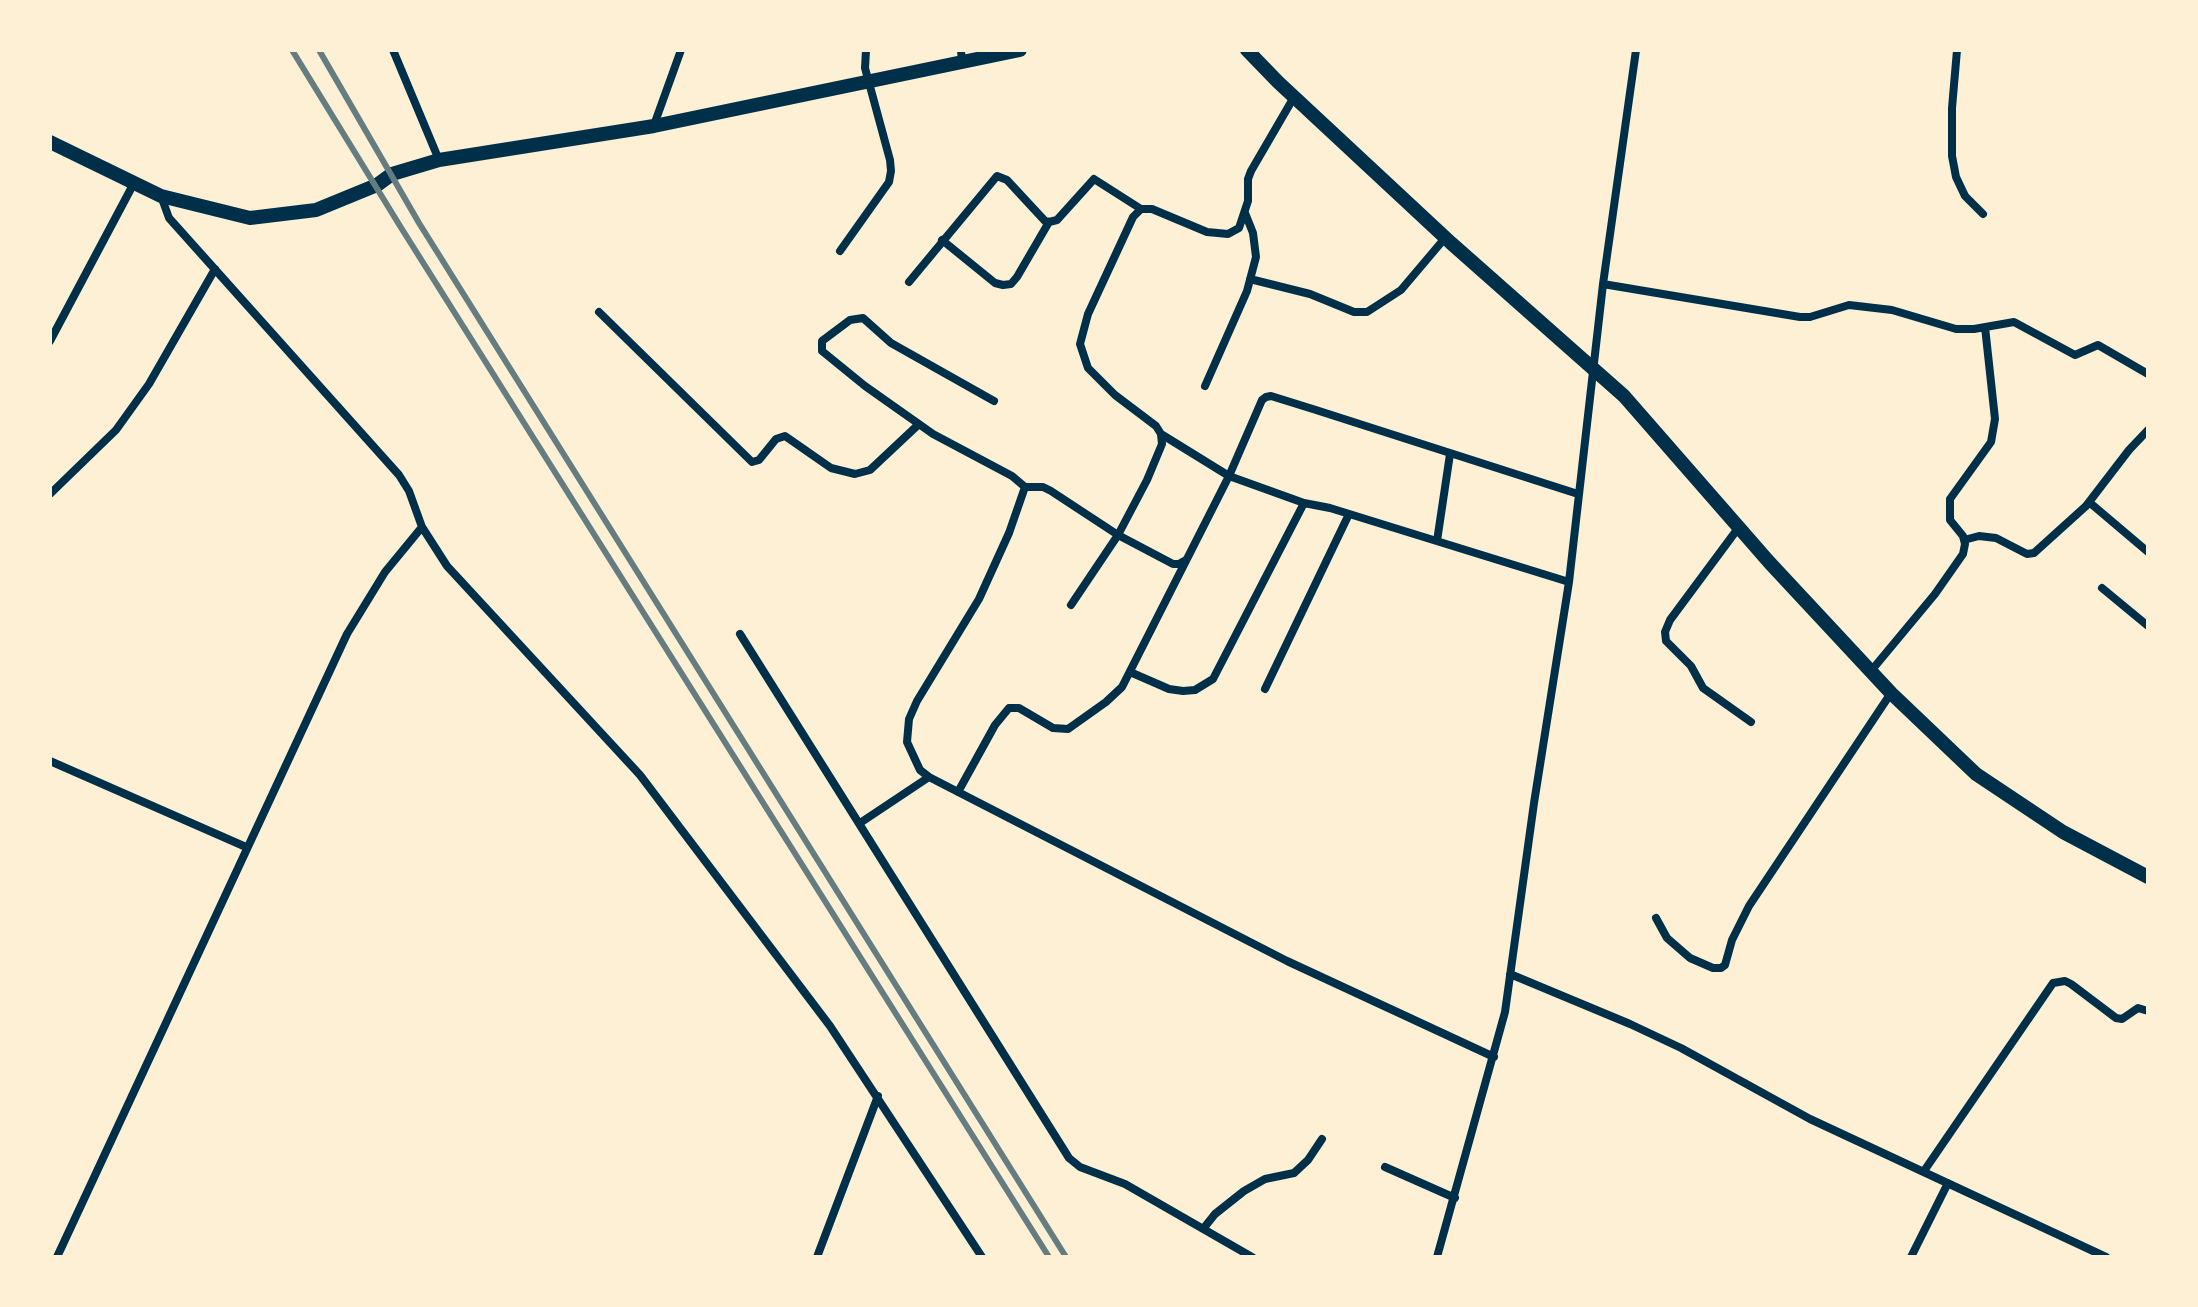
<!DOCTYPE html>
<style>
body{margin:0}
#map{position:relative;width:2198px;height:1307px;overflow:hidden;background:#fdf0d5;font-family:Ubuntu,sans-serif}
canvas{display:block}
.frame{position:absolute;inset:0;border:52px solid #fdf0d5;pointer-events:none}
</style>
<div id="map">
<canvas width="2198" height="1307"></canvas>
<div class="frame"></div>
</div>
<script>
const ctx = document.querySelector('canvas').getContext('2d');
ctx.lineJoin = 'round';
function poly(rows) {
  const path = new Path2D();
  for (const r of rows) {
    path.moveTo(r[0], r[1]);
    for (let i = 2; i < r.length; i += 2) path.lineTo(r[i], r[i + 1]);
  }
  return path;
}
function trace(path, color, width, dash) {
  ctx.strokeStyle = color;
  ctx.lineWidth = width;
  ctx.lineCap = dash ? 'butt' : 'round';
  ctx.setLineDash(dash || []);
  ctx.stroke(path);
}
trace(poly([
 [393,50,439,160],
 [961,50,962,63],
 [1957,50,1952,108,1952,156,1956,177,1965,196,1983,214],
 [654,125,681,50],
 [161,196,169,218,399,475,409,491,422,527,447,566,640,775,830,1026,982,1257],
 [942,240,995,283,1003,285,1011,284,1017,277,1049,222],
 [840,251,889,182,891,171,890,160,865,68,866,50],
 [1250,279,1310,294,1354,312,1367,312,1401,290,1445,238],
 [909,282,997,176,1007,180,1045,221,1049,222,1057,220,1094,179,1141,209],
 [1603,284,1800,317,1810,317,1849,305,1892,310,1956,329,1974,329,2014,322,2075,355,2098,345,2148,374],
 [599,312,752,462,759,460,776,439,785,436,831,468,855,474,870,470,919,424],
 [50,341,134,183],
 [1205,386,1247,291,1256,257,1253,233,1245,213],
 [994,401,891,343,863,318,850,320,822,341,822,351,865,386,933,434,1012,476,1025,487,1009,533,979,599,917,701,909,719,907,742,920,770,929,777,1287,961,1494,1057],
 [1161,434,1229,476,1304,503,1330,508,1569,582],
 [1025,487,1043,487,1051,491,1118,535,1173,564,1179,564,1186,560],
 [50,494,116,430,149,384,215,269],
 [2089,502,2148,552],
 [1739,527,1670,620,1665,632,1666,641,1691,666,1703,688,1751,722],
 [1964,540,1979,536,1996,538,2027,554,2034,553,2086,506,2129,450,2148,430],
 [1437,541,1450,454],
 [2102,588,2148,626],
 [1071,605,1118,535,1147,480,1162,444,1161,434,1156,426,1115,395,1088,368,1080,344,1088,314,1133,217,1141,209,1152,209,1207,232,1228,234,1239,228,1248,201,1248,179,1251,171,1294,97],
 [740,634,1069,1158,1080,1167,1125,1184,1252,1257],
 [1871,671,1935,594,1963,554,1965,544,1963,536,1950,520,1950,499,1991,442,1995,419,1985,327],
 [1130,672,1169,689,1183,691,1195,690,1213,679,1304,503],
 [1265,689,1349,514],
 [50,761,246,847],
 [958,792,995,725,1009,708,1019,708,1053,728,1068,729,1106,702,1122,687,1229,476,1262,400,1266,397,1271,396,1316,410,1578,494],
 [860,823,929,777],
 [1656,918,1667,938,1690,958,1713,968,1721,968,1725,965,1732,940,1749,906,1891,693],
 [1510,974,1630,1024,1681,1048,1810,1119,2106,1257],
 [1385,1167,1455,1198],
 [1924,1171,2053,983,2065,981,2071,984,2116,1018,2122,1019,2138,1008,2148,1011],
 [1203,1229,1215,1214,1244,1191,1265,1179,1294,1173,1308,1160,1322,1139],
 [57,1257,347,634,385,572,422,527],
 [817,1257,878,1096],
 [1437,1257,1505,1012,1534,803,1569,582,1603,284,1636,50],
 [1911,1257,1948,1183]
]), '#003049', 8);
trace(poly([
 [1247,50,1278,82,1451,243,1624,396,1769,562,1891,693,1976,774,2063,832,2148,877],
 [50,142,161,196,250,218,316,210,377,185,392,174,439,160,654,126,1020,50]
]), '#003049', 14);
trace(poly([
 [292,50,400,226,1049,1257],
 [319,50,419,223,1066,1257]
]), '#657d81', 6);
</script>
